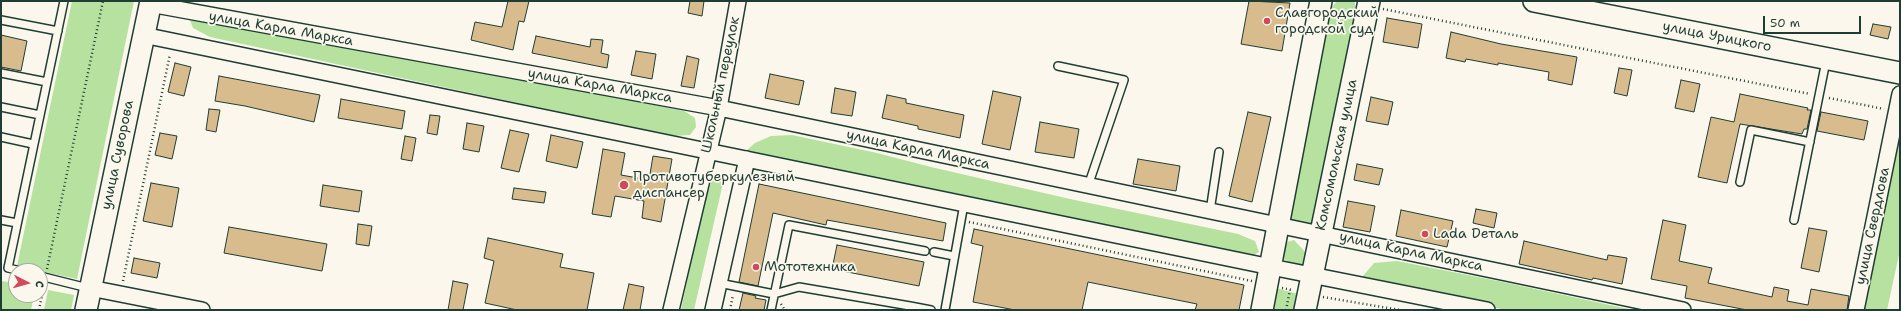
<!DOCTYPE html>
<meta charset="utf-8">
<style>
body{margin:0}
#map{position:relative;width:1901px;height:311px;overflow:hidden;background:#fbf7ec;font-family:"Shantell Sans",sans-serif}
canvas{display:block}
.frame{position:absolute;inset:0;border:2px solid #1f3d34;pointer-events:none}
.north{position:absolute;left:8px;top:263px;width:40px;height:40px;box-sizing:border-box;background:#fbf7ec;border:1px solid #a3ada2;border-radius:50%;rotate:96deg;font-size:11px;font-weight:700;line-height:16px;text-align:center;color:#1f3d34}
.north::after{content:'';display:block;margin:auto;width:14px;height:18px;background:#d1495b;clip-path:polygon(50% 0,100% 100%,50% 72%,0 100%)}
.scale{position:absolute;left:1763px;top:16px;width:98px;height:18px;box-sizing:border-box;border:2px solid #1f3d34;border-top:0;padding-left:5px;font-size:12px;line-height:14px;white-space:nowrap;color:#1f3d34;-webkit-text-stroke:3px #fbf7ec;paint-order:stroke}
</style>
<div id="map">
<canvas width="1901" height="311"></canvas>
<div class="frame"></div>
<div class="north">С</div>
<div class="scale">50 m</div>
</div>
<script>
const ctx = document.querySelector('canvas').getContext('2d');
ctx.lineJoin = 'round';
function fill(path, color) {
  ctx.fillStyle = color;
  ctx.fill(path, 'evenodd');
}
function poly(rows) {
  const path = new Path2D();
  for (const r of rows) {
    path.moveTo(r[0], r[1]);
    for (let i = 2; i < r.length; i += 2) path.lineTo(r[i], r[i + 1]);
  }
  return path;
}
function trace(path, color, width, dash) {
  ctx.strokeStyle = color;
  ctx.lineWidth = width;
  ctx.lineCap = dash ? 'butt' : 'round';
  ctx.setLineDash(dash || []);
  ctx.stroke(path);
}
function write(font, color, halo, rows, align = 'center') {
  ctx.font = font + ' "Shantell Sans",sans-serif';
  ctx.lineWidth = 3.5;
  ctx.setLineDash([]);
  ctx.textBaseline = 'middle';
  ctx.strokeStyle = halo;
  ctx.fillStyle = color;
  for (const [text, x, y, turn = 0] of rows) {
    ctx.save();
    ctx.translate(x, y);
    ctx.rotate((+turn || 0) * Math.PI / 180);
    ctx.textAlign = isNaN(turn) ? turn : align;
    if (halo) ctx.strokeText(text, 0, 0);
    ctx.fillText(text, 0, 0);
    ctx.restore();
  }
}
fill(poly([
 [72,1,134,1,77,279,17,266],
 [1337,1,1353,1,1355,3,1355,20,1315,224,1287,220,1324,39,1332,7],
 [195,16,498,73,684,111,695,118,696,127,690,135,672,136,210,37,193,28,190,20],
 [1900,128,1900,250,1887,310,1861,310],
 [792,135,877,153,931,167,1070,199,1238,234,1255,241,1259,252,1246,260,758,157,747,150,755,143,771,136],
 [714,174,723,177,723,183,694,310,681,310,703,207],
 [1294,240,1308,255,1305,264,1296,265,1285,260,1280,254,1284,243],
 [1397,261,1503,282,1633,310,1507,310,1358,282,1374,263],
 [1,281,16,283,16,295,34,295,31,310,1,310],
 [1272,287,1298,294,1295,310,1268,310],
 [48,290,74,295,71,310,44,310]
]), '#b6e19f');
const building = poly([
 [508,1,529,1,524,22,519,21,513,50,471,40,475,22,502,27,508,1],
 [690,1,704,1,702,16,688,13,690,1],
 [1249,1,1290,3,1282,51,1241,44,1249,1],
 [1387,18,1422,24,1418,48,1383,42,1387,18],
 [1873,24,1891,27,1888,39,1870,35,1873,24],
 [1451,32,1501,44,1577,57,1572,85,1548,80,1549,72,1498,63,1498,65,1466,59,1465,62,1446,58,1451,32],
 [1,35,27,41,21,71,1,67,1,35],
 [536,36,590,47,591,39,603,40,601,53,609,55,607,68,532,53,536,36],
 [636,51,656,54,652,79,631,75,636,51],
 [687,56,699,59,694,88,681,86,687,56],
 [175,63,191,67,184,96,168,92,175,63],
 [1619,68,1632,70,1627,96,1614,93,1619,68],
 [770,74,804,81,799,105,765,98,770,74],
 [219,76,320,95,314,122,245,106,215,101,219,76],
 [1681,80,1700,84,1694,112,1675,108,1681,80],
 [835,88,856,92,852,116,831,113,835,88],
 [993,91,1021,97,1010,150,982,144,993,91],
 [1740,94,1808,108,1807,110,1811,110,1807,129,1804,129,1802,134,1740,124,1727,183,1698,177,1711,117,1734,122,1740,94],
 [887,95,906,99,906,103,964,115,960,138,918,129,918,126,882,118,887,95],
 [1371,97,1393,102,1388,125,1366,121,1371,97],
 [341,99,405,111,402,129,338,118,341,99],
 [209,109,220,110,216,132,206,130,209,109],
 [1248,112,1271,117,1252,202,1229,196,1248,112],
 [1821,112,1868,121,1864,140,1817,131,1821,112],
 [430,115,440,116,437,135,427,133,430,115],
 [1040,122,1079,129,1074,158,1035,152,1040,122],
 [467,123,484,126,479,152,463,149,467,123],
 [510,130,529,134,519,172,501,168,510,130],
 [160,133,177,136,172,159,155,155,160,133],
 [551,135,583,142,577,168,546,161,551,135],
 [405,136,416,138,412,161,401,159,405,136],
 [603,149,625,153,621,175,649,180,653,156,672,159,661,222,642,218,644,201,615,196,611,217,592,214,603,149],
 [1138,159,1180,166,1176,191,1133,184,1138,159],
 [1357,164,1383,169,1379,185,1354,180,1357,164],
 [151,183,179,188,172,227,143,221,151,183],
 [759,184,946,223,943,241,827,220,826,225,773,213,758,286,739,282,759,184],
 [323,185,362,191,359,212,320,206,323,185],
 [514,188,546,192,544,203,512,199,514,188],
 [1348,201,1375,206,1370,232,1343,227,1348,201],
 [1476,209,1497,213,1494,228,1473,223,1476,209],
 [1401,210,1453,221,1447,247,1396,236,1401,210],
 [1663,220,1686,225,1679,261,1712,268,1708,283,1772,297,1774,287,1789,290,1787,301,1808,305,1811,289,1849,296,1847,310,1747,310,1685,298,1687,286,1651,279,1663,220],
 [358,224,372,226,369,246,356,244,358,224],
 [229,227,327,244,322,271,224,253,229,227],
 [1809,228,1827,231,1819,272,1801,268,1809,228],
 [974,229,1244,285,1239,310,1195,310,1197,304,1088,282,1082,310,1015,310,973,302,983,246,971,243,974,229],
 [488,238,563,254,560,267,594,273,587,310,517,310,485,303,494,261,484,258,488,238],
 [1524,241,1607,260,1608,255,1627,258,1622,284,1593,278,1592,280,1519,264,1524,241],
 [837,245,924,262,919,286,832,269,837,245],
 [134,258,160,263,157,278,131,273,134,258],
 [453,281,468,284,463,310,448,310,453,281],
 [629,284,644,287,640,310,623,310,629,284],
 [743,293,756,296,755,298,766,300,764,310,739,310,743,293]
]);
fill(building, '#d9bc8d');
trace(building, '#1f3d34', 1);
const lane = poly([
 [1,20,58,31],
 [1058,66,1124,80,1088,186],
 [1,73,47,82],
 [1,107,40,115],
 [1,137,33,144],
 [1740,182,1751,130,1810,142],
 [1210,211,1219,152],
 [1,220,17,223],
 [1794,220,1826,61],
 [934,252,954,256],
 [21,271,8,268,64,1],
 [40,276,88,288],
 [719,283,774,294,799,287,910,306,909,310],
 [910,306,931,310],
 [771,310,789,225,925,251],
 [945,310,964,204]
]);
const street = poly([
 [150,4,719,108,1683,310],
 [143,35,1271,267,1487,310],
 [90,288,202,310],
 [671,310,719,108,738,1],
 [713,310,747,159],
 [1856,310,1900,94]
]);
const secondary = poly([
 [1534,1,1900,73],
 [86,310,151,1],
 [1262,310,1321,1],
 [1305,310,1369,1]
]);
trace(lane, '#1f3d34', 10);
trace(street, '#1f3d34', 18);
trace(secondary, '#1f3d34', 24);
trace(poly([
 [1383,9,1810,94],
 [1829,98,1884,109],
 [969,222,1252,281],
 [47,269,103,1],
 [123,281,170,54],
 [1282,288,1293,290],
 [1323,297,1400,310],
 [781,304,785,310],
 [39,310,44,285],
 [730,310,733,295],
 [1286,310,1290,290]
]), '#1f3d34', 2.5, [1, 3]);
trace(lane, '#fbf7ec', 7);
trace(street, '#fbf7ec', 15);
trace(secondary, '#fbf7ec', 21);
for (const [x, y, r, color] of [
 [1267,21,4,"#d1495b"],
 [624,185,5,"#d1495b"],
 [1425,234,4,"#d1495b"],
 [756,267,4,"#d1495b"]
]) {
  const dot = new Path2D();
  dot.arc(x, y, r, 0, 2 * Math.PI);
  ctx.fillStyle = color;
  ctx.fill(dot);
  trace(dot, '#fbf7ec', 1.5);
}
write('14px', '#1f3d34', '#fbf7ec', [
 ["Славгородский",1275,13],
 ["городской суд",1275,29],
 ["Противотуберкулезный",633,177],
 ["диспансер",633,193],
 ["Lada Dеталь",1433,234],
 ["Мототехника",764,267]
], 'left');
write('14px', '#1f3d34', '#fbf7ec', [
 ["улица Карла Маркса",281,29,10],
 ["улица Урицкого",1717,37,11],
 ["Школьный переулок",721,85,-78],
 ["улица Карла Маркса",600,86,10],
 ["улица Карла Маркса",918,150,12],
 ["улица Суворова",118,155,-78],
 ["Комсомольская улица",1337,155,-78],
 ["улица Свердлова",1873,226,-78],
 ["улица Карла Маркса",1411,252,12]
]);
</script>
